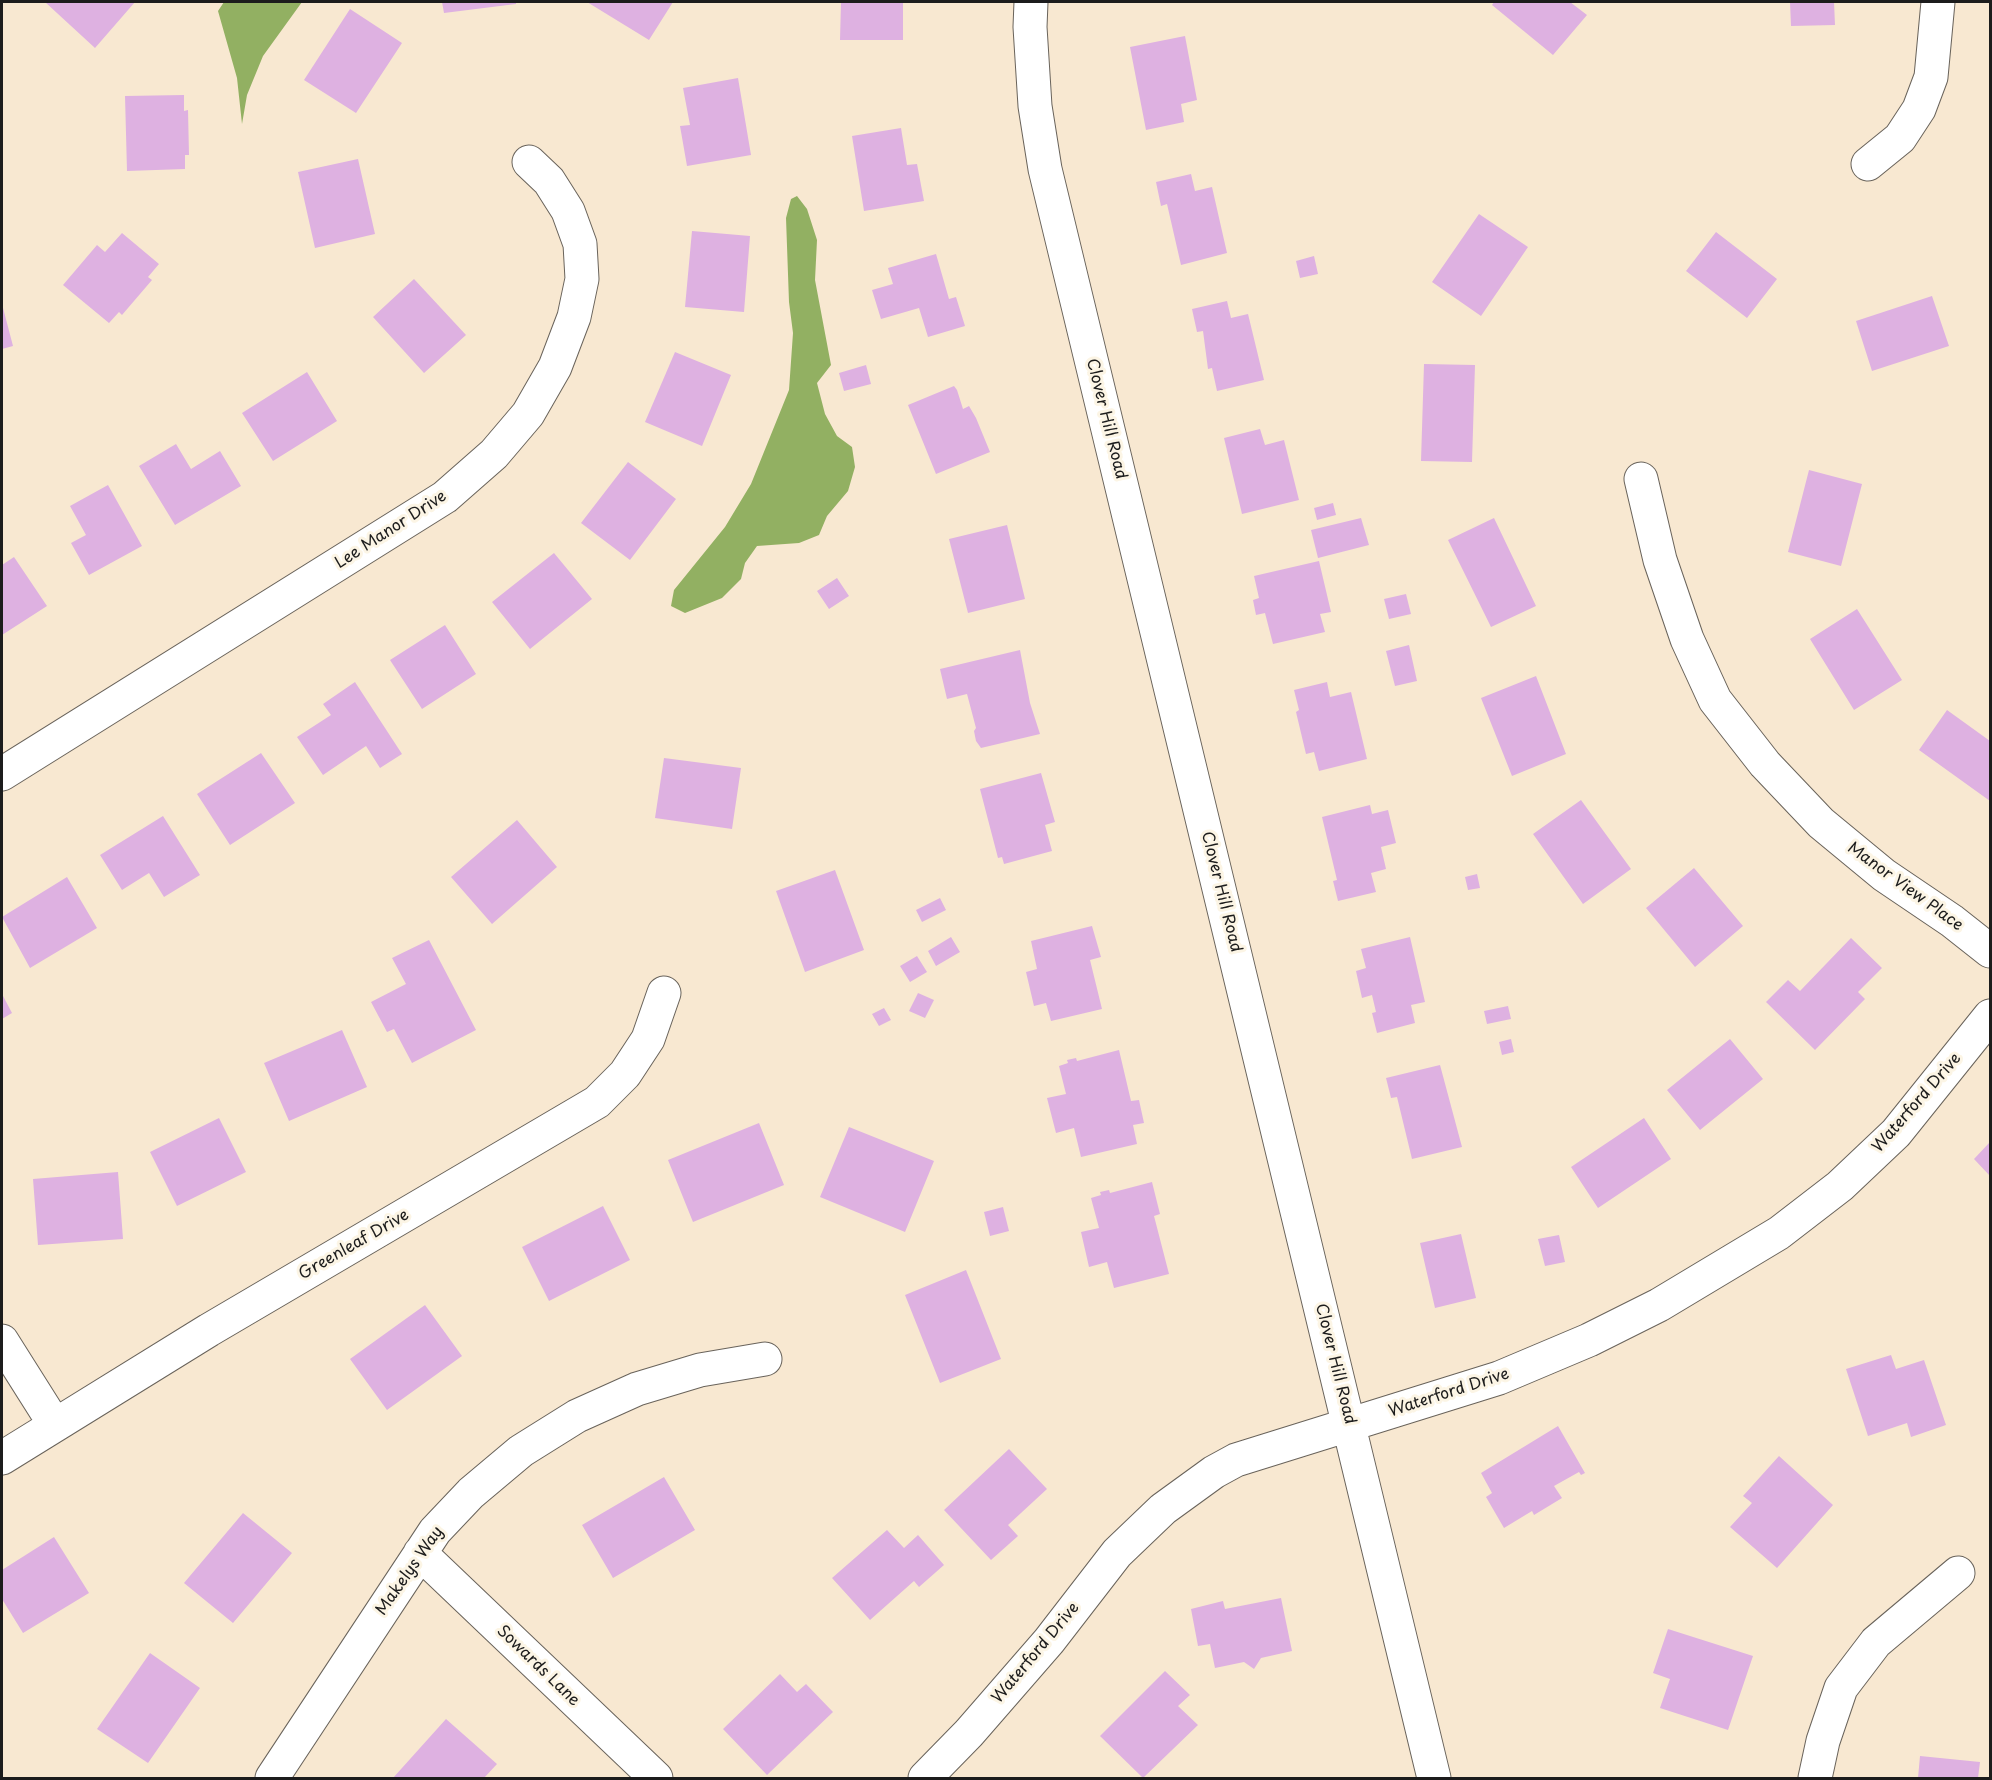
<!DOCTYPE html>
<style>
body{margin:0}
#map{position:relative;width:1992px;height:1780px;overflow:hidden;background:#f8e8d1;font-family:"Playpen Sans",sans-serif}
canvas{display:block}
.frame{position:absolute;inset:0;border:3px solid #1c1c1c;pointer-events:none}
</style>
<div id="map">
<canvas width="1992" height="1780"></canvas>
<div class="frame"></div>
</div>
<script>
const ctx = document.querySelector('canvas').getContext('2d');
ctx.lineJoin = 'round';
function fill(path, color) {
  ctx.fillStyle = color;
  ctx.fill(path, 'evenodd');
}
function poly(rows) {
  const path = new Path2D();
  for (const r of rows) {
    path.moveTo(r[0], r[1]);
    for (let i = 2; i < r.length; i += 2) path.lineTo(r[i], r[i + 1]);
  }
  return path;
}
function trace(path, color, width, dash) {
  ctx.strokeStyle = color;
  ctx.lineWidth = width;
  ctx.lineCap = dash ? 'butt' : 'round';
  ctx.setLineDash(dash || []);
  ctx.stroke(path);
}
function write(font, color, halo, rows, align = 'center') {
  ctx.font = font + ' "Playpen Sans",sans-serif';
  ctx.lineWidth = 6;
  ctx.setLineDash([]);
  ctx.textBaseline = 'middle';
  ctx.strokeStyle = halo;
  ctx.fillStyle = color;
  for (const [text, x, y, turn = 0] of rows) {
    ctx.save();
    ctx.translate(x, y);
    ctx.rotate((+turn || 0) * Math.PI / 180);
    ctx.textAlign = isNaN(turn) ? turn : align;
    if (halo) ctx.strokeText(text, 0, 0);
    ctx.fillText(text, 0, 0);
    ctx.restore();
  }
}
fill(poly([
 [224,2,302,2,263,56,247,95,242,124,237,78,218,11],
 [797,196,807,209,817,240,815,280,831,365,817,383,825,414,837,436,852,447,855,467,848,491,827,516,819,535,799,543,757,546,745,563,741,579,722,598,685,613,671,606,674,590,725,527,751,484,789,390,793,333,789,302,786,218,791,199]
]), '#92b062');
fill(poly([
 [45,2,135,2,95,48],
 [442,2,516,2,516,4,444,13],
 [587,2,673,2,649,40],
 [841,2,903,2,903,40,840,40],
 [1494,2,1570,2,1587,15,1553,55,1492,5],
 [1790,2,1834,2,1835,25,1791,26],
 [350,9,402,43,356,113,304,80],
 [1185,36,1197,100,1181,104,1184,122,1146,130,1130,47],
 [738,78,751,155,687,166,680,126,690,125,683,88],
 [184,95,184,111,188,110,189,155,185,155,185,169,127,171,125,96],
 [901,128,907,165,917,164,924,201,864,211,852,136],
 [358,159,375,234,315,248,298,172],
 [1191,174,1195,191,1212,187,1227,253,1181,265,1167,204,1161,206,1156,182],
 [1479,214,1528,247,1481,316,1432,282],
 [692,231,750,236,744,312,685,307],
 [1716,232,1777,279,1747,318,1686,271],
 [122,233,159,264,148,277,152,280,122,315,119,312,109,323,63,285,97,245,105,252],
 [936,254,949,299,956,297,965,326,928,337,919,308,881,319,872,290,893,284,888,268],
 [1314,256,1318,274,1300,278,1296,261],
 [414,279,466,335,424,373,373,317],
 [1932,296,1949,346,1872,371,1856,321],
 [1227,301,1231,318,1248,314,1264,380,1217,391,1212,368,1208,369,1203,331,1197,332,1192,309],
 [2,304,13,346,2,349],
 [675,352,731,375,702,446,645,422],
 [1424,364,1475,365,1472,462,1421,461],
 [866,365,871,384,844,391,839,373],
 [307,372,337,421,273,461,242,413],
 [954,386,957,390,963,409,969,406,976,418,990,452,936,474,908,405],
 [1260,429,1265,445,1284,440,1299,500,1242,514,1224,438],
 [176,444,191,469,220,451,241,486,175,525,139,466],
 [628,462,676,499,630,560,581,523],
 [1809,470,1862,484,1841,566,1788,552],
 [108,485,142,546,89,575,71,543,86,535,70,506],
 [1333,503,1336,515,1317,520,1314,508],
 [1361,518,1369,545,1318,558,1311,530],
 [1494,518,1536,606,1491,627,1448,540],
 [1007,525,1025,599,968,613,949,539],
 [554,553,592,599,530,649,492,602],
 [14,557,47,606,2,635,2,565],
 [1319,561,1331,612,1320,614,1325,632,1273,644,1265,613,1256,615,1253,600,1259,598,1254,576],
 [837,578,849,596,829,609,817,591],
 [1406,594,1411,614,1389,619,1384,599],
 [1857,609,1902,680,1854,710,1810,639],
 [445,625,476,674,422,709,390,660],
 [1409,645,1417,681,1395,686,1386,651],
 [1020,650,1030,703,1040,734,981,748,976,741,974,731,976,728,967,694,947,699,940,669],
 [1536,676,1566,754,1512,776,1481,698],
 [355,682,402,754,380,768,366,746,323,775,297,737,331,715,323,704],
 [1327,682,1330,697,1351,692,1367,759,1319,771,1314,752,1306,754,1296,712,1299,710,1294,690],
 [1947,710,1990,741,1990,801,1919,750],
 [261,753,295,803,230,845,197,794],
 [664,758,741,768,732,829,655,818],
 [1041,773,1055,822,1045,825,1052,851,1004,864,1002,857,998,858,980,789],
 [1581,800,1631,869,1583,904,1533,834],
 [1370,805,1372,814,1388,810,1396,843,1381,847,1386,869,1371,873,1376,892,1338,901,1333,881,1337,880,1322,817],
 [163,816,200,875,164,897,149,873,122,890,100,855],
 [517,820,557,867,492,924,451,877],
 [1694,868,1743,926,1695,967,1646,908],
 [835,870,864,950,805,972,776,891],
 [1477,874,1480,888,1468,890,1465,877],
 [67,877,97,928,30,968,2,917],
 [940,898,946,910,922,922,916,910],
 [1092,926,1101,957,1090,960,1102,1009,1051,1021,1046,1003,1034,1006,1026,972,1037,969,1031,941],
 [951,937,960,952,936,966,928,951],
 [1410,937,1425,1002,1411,1005,1415,1023,1377,1033,1372,1013,1376,1012,1372,995,1362,998,1356,971,1366,968,1361,949],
 [1851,938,1882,968,1858,992,1865,999,1815,1050,1766,1002,1788,980,1800,991],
 [429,940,476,1030,412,1063,394,1029,387,1032,371,1002,406,984,392,958],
 [917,956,927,972,910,982,900,966],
 [918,993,934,1000,925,1018,909,1011],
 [2,994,12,1013,2,1019],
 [1508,1006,1511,1019,1487,1024,1484,1011],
 [884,1008,891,1020,879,1026,872,1014],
 [342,1030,367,1087,289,1121,264,1063],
 [1511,1039,1514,1052,1502,1055,1499,1042],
 [1730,1039,1763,1079,1700,1130,1667,1090],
 [1119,1050,1131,1101,1139,1100,1144,1123,1133,1125,1137,1144,1081,1157,1074,1128,1056,1133,1047,1098,1066,1094,1059,1066,1068,1063,1067,1060,1076,1058,1077,1061],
 [1440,1065,1462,1147,1412,1159,1397,1097,1391,1098,1386,1078],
 [219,1118,246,1172,177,1206,150,1152],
 [1644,1118,1671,1159,1598,1208,1571,1167],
 [759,1123,784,1185,693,1222,668,1160],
 [849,1127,934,1161,905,1232,820,1197],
 [1990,1142,1990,1176,1974,1159],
 [118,1172,123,1239,38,1245,33,1179],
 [1152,1182,1160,1214,1154,1216,1169,1274,1114,1288,1107,1262,1089,1267,1081,1232,1099,1228,1091,1198,1101,1195,1100,1192,1109,1190,1110,1193],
 [603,1206,630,1260,549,1301,522,1247],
 [1003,1207,1009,1231,990,1236,984,1212],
 [1461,1234,1476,1298,1435,1308,1420,1243],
 [1559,1235,1565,1262,1545,1266,1538,1239],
 [966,1270,1001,1359,940,1383,905,1295],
 [425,1305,462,1356,387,1410,350,1359],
 [1891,1355,1896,1369,1924,1360,1946,1425,1911,1437,1907,1423,1868,1436,1846,1369],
 [1558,1426,1585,1473,1581,1475,1579,1472,1554,1486,1562,1498,1534,1515,1532,1511,1504,1528,1486,1497,1492,1493,1481,1473],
 [1009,1449,1047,1489,1008,1525,1018,1536,991,1560,944,1510],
 [1779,1456,1833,1505,1777,1568,1730,1527,1752,1503,1743,1496],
 [664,1477,695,1530,613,1578,582,1525],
 [243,1513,292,1553,233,1623,184,1583],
 [887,1530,904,1548,918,1535,944,1565,919,1587,914,1581,870,1620,832,1578],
 [54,1537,89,1593,23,1633,2,1599,2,1570],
 [1281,1598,1292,1651,1261,1658,1254,1669,1244,1662,1215,1668,1210,1644,1198,1646,1191,1609,1223,1601,1225,1609],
 [1668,1629,1753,1656,1728,1730,1660,1708,1670,1679,1653,1673],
 [150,1653,200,1688,148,1763,97,1729],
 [1165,1671,1190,1695,1178,1706,1198,1725,1143,1778,1100,1736],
 [780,1674,797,1692,806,1684,833,1712,767,1775,723,1729],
 [446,1719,497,1764,484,1778,393,1778],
 [1920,1756,1980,1762,1978,1778,1918,1778]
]), '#deb1e1');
const minor = poly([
 [1031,2,1030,27,1035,106,1045,169,1434,1778],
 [1868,164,1900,138,1919,109,1931,77,1938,2],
 [1641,479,1660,560,1687,639,1715,700,1765,764,1821,823,1884,875,1952,921,1990,951],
 [2,774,445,497,494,454,528,414,555,367,574,317,582,279,580,244,568,211,549,181,529,162],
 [2,1341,55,1425],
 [2,1458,209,1330,597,1102,625,1074,648,1039,664,993],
 [420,1553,656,1778],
 [272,1778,435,1531,471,1493,521,1451,577,1416,637,1389,700,1370,765,1359],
 [925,1778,969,1733,1049,1641,1117,1553,1163,1509,1214,1472,1236,1460,1499,1378,1589,1340,1659,1305,1779,1233,1840,1186,1896,1133,1990,1016],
 [1815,1778,1823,1741,1841,1688,1876,1642,1958,1573]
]);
trace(minor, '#69635b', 35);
trace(minor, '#fff', 33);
write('16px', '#1c1c1c', '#fcf5e5', [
 ["Clover Hill Road",1106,419,76],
 ["Lee Manor Drive",391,530,-33],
 ["Manor View Place",1905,887,36],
 ["Clover Hill Road",1221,892,76],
 ["Waterford Drive",1917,1103,-49],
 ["Greenleaf Drive",354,1245,-30],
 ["Clover Hill Road",1335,1364,76],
 ["Waterford Drive",1449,1393,-18],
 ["Makelys Way",410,1571,-55],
 ["Waterford Drive",1036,1653,-50],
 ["Sowards Lane",538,1666,44]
]);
</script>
